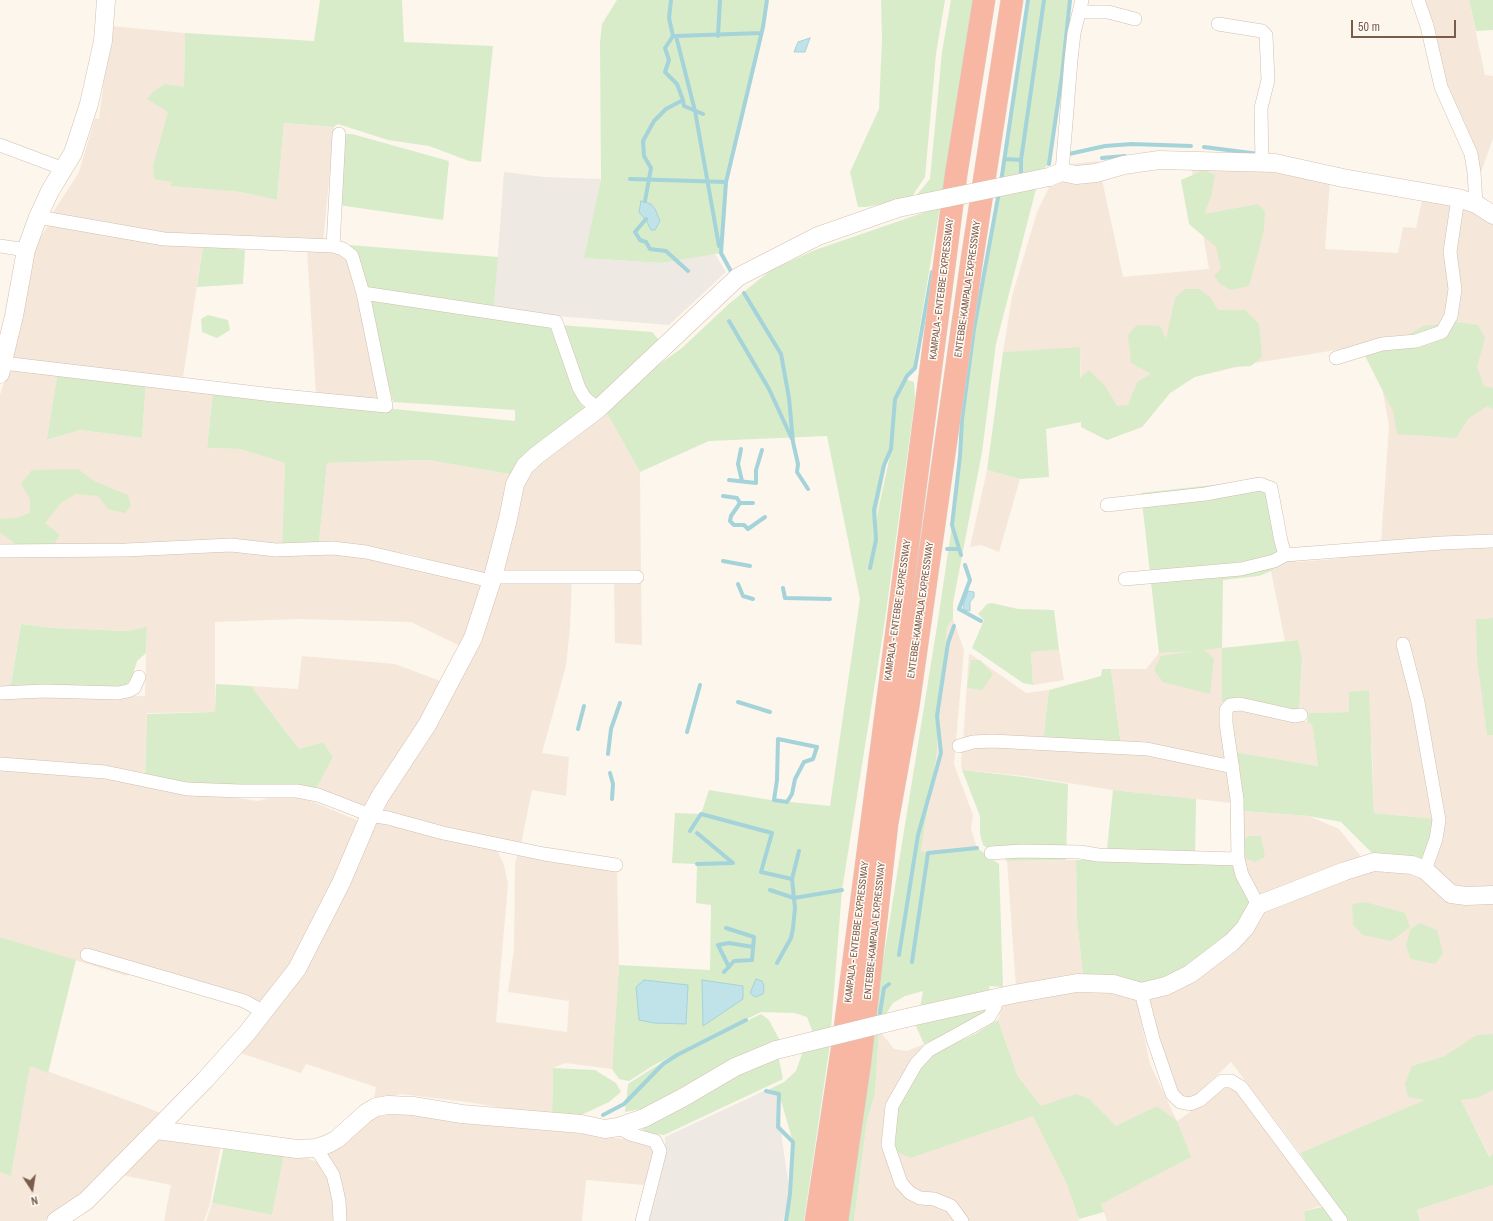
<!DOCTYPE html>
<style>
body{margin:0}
#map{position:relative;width:1493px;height:1221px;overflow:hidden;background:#fdf6ec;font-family:"Archivo Narrow",sans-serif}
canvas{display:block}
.north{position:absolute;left:12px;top:1169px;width:40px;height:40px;-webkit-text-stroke:3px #fffaf3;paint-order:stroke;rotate:168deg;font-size:11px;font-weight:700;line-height:16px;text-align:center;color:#7a5c4d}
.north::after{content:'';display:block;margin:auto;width:14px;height:18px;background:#7a5c4d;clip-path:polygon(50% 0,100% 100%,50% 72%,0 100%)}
.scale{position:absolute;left:1351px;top:20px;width:105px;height:18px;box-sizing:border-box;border:2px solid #7a5c4d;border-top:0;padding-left:5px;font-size:12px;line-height:14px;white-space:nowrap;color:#7a5c4d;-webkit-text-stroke:3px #fffaf3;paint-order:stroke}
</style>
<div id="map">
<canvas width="1493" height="1221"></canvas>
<div class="north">N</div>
<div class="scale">50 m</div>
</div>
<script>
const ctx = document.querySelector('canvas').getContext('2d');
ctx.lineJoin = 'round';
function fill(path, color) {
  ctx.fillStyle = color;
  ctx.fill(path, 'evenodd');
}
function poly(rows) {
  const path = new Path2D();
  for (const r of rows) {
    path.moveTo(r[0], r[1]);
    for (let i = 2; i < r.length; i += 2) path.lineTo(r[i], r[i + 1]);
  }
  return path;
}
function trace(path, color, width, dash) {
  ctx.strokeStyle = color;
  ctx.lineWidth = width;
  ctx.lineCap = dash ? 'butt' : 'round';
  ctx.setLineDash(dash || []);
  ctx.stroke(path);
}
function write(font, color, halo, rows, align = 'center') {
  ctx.font = font + ' "Archivo Narrow",sans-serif';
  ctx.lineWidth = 3;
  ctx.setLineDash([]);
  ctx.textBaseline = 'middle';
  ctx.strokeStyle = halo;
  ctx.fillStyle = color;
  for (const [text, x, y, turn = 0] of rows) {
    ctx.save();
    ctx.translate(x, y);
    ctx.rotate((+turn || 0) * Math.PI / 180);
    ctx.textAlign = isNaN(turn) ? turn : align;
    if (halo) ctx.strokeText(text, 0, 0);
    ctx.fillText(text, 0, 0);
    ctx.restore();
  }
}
fill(poly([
 [1421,0,1469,0,1485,75,1493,76,1493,138,1478,181,1441,84],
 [111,26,185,33,184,87,180,137,171,186,240,192,277,200,284,123,334,127,323,243,165,236,50,217,79,172,95,118,99,119],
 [1190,160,1259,167,1330,182,1325,249,1398,253,1403,227,1416,228,1422,200,1461,203,1493,221,1493,535,1381,543,1389,426,1374,344,1255,363,1177,381,1177,387,1170,393,1142,427,1107,440,1081,427,1080,348,1003,352,1012,296,1037,212,1053,179,1072,164,1098,161,1123,277,1209,269],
 [49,224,203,246,183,377,7,360,31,252],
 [307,250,337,250,346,257,384,403,316,394],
 [9,367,58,371,48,440,80,430,142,438,146,382,213,391,207,448,240,449,285,463,282,545,0,547,0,395],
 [604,408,640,472,641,574,499,573,522,479],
 [428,460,515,475,486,575,409,554,319,542,327,463],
 [987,470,1020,479,999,552,981,545,970,547],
 [1493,544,1493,618,1476,619,1487,735,1493,735,1493,889,1452,891,1430,867,1442,827,1404,639,1398,639,1410,670,1436,819,1374,813,1372,747,1350,712,1309,713,1308,716,1299,714,1302,657,1298,640,1285,641,1271,571,1294,558,1297,562,1334,559,1394,549],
 [230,548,381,555,485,584,462,647,411,622,298,619,215,622,215,712,147,713,145,773,0,760,0,698,145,696,147,628,128,631,53,628,21,624,10,690,0,690,0,555],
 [572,579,570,627,566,666,542,753,569,757,566,796,532,790,521,844,442,829,378,809,498,581],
 [614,580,641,580,642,645,615,643],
 [953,619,964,650,954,764,973,815,971,829,977,848,928,853,921,852,936,761,947,627],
 [1222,648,1222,709,1226,763,1121,745,1111,669,1146,669,1159,653],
 [1059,650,1064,680,1033,685,1031,652],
 [969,653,1026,693,1049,690,1043,741,963,742],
 [302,656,395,664,443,682,423,721,362,811,315,791,333,757,323,742,299,749,251,686,298,689],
 [1241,708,1312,723,1318,766,1235,752,1231,710],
 [962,747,1116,749,1230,769,1232,803,1113,790,1024,776,962,770,961,764],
 [0,770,66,773,107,778,258,801,282,794,314,802,361,822,302,946,262,1005,132,965,127,976,0,937],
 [1243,811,1309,816,1339,829,1363,859,1266,898,1255,892,1244,870],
 [373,821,490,846,498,852,504,865,508,884,496,1022,567,1032,569,1001,508,992,514,949,515,864,518,851,617,870,619,965,612,1069,565,1063,553,1068,552,1116,467,1102,400,1094,373,1104,376,1087,306,1064,301,1073,237,1052,273,1008],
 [1076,860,1077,920,1083,975,1016,988,1007,861],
 [1375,867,1403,870,1493,900,1493,1163,1454,1086,1409,1108,1300,1153,1231,1062,1194,1097,1186,1098,1178,1095,1147,999,1260,907],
 [1109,988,1136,997,1150,1064,1177,1121,1228,1086,1238,1090,1324,1205,1304,1211,1305,1221,1107,1221,1101,1204,1078,1216,1079,1221,854,1221,867,1121,875,1094,879,1030,894,1049,907,1051,924,1044,888,1100,884,1145,910,1158,1018,1077,998,1020,1003,1005,1046,995],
 [30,1065,138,1104,163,1114,87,1191,63,1210,44,1221,0,1221,0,1172,11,1175],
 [401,1109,438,1119,462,1120,634,1140,653,1148,653,1157,644,1185,586,1180,582,1221,342,1221,320,1150,367,1117],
 [159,1136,221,1145,210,1204,204,1221,164,1221,171,1185,117,1174],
 [284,1155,302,1156,320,1163,330,1178,336,1221,206,1221,212,1203,272,1215],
 [1493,1185,1493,1221,1420,1221,1417,1210]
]), '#f5e8da');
fill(poly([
 [504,172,544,177,601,179,585,258,661,263,702,255,715,254,726,272,669,325,557,316,494,307],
 [764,1091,779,1094,782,1139,790,1194,783,1221,646,1221,665,1157,665,1137]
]), '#efe9e4');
fill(poly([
 [320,0,402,0,404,42,493,46,481,162,469,161,429,146,388,140,338,124,334,127,284,123,277,200,240,192,170,186,172,182,154,179,153,166,168,112,147,99,153,92,165,84,184,87,185,33,314,41],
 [617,0,767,0,763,27,726,182,721,253,661,263,584,258,601,179,600,43,602,24],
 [881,0,945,0,936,54,925,177,911,198,866,207,858,207,850,172,879,109,882,39],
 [951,0,977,0,946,190,915,197,930,179,942,52],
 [1028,0,1070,0,1062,75,1049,164,1040,172,1002,179],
 [1469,0,1493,0,1493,30,1476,31],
 [346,134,352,134,449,161,443,220,338,205,344,138],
 [1204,170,1215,175,1211,197,1204,214,1258,204,1265,211,1264,231,1249,286,1231,290,1220,284,1214,276,1221,269,1216,247,1189,224,1181,180],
 [1036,189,996,344,982,452,953,603,953,619,947,627,936,761,921,851,928,853,977,848,999,864,1003,987,989,986,990,993,920,1008,923,991,905,996,893,1003,886,1014,874,1017,938,620,952,525,960,456,962,419,974,329,989,244,999,194],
 [940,207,914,361,915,368,905,379,914,382,915,399,884,627,842,890,831,1029,813,1033,807,1017,794,1013,761,1012,654,1065,629,1081,619,1079,612,1069,619,965,710,970,711,905,696,903,697,864,672,863,675,813,701,814,709,790,771,800,830,806,860,599,827,436,709,441,640,472,604,408,636,381,682,348,730,303,771,270,815,250],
 [890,451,891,451,870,548,888,455],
 [349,245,498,257,494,307,362,289],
 [203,246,245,250,243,284,197,287],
 [1185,289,1199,289,1211,298,1218,310,1245,310,1259,324,1262,357,1251,366,1233,367,1195,377,1170,393,1142,427,1107,440,1081,427,1081,422,1046,429,1049,477,1020,479,987,470,1003,352,1080,347,1080,378,1089,370,1105,386,1117,406,1128,405,1137,382,1151,374,1131,363,1128,335,1137,325,1160,326,1166,339,1175,298],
 [367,297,550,326,580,403,588,410,515,475,428,460,327,463,319,542,282,545,285,463,240,449,207,448,213,391,515,421,515,410,393,402],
 [208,315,228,320,230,330,217,338,202,332,201,319],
 [1455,322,1478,325,1485,338,1477,367,1484,386,1493,388,1493,409,1487,406,1468,419,1456,438,1397,434,1393,411,1365,356,1374,344,1392,345,1423,326],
 [560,325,652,332,659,340,599,400,586,394],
 [58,371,146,382,142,438,80,430,47,440],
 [78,469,94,481,128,495,131,506,125,513,108,509,98,496,76,494,61,503,45,523,60,535,51,549,42,556,14,543,0,532,0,519,16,518,30,513,30,499,21,484,32,470],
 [1266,479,1281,550,1294,558,1271,571,1259,576,1223,580,1222,648,1205,650,1214,659,1210,694,1163,682,1154,670,1161,656,1195,651,1159,653,1141,493],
 [992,603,1018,609,1054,610,1059,650,1031,652,1033,685,1023,683,972,648,984,620,978,614,987,604],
 [1493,618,1493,735,1487,735,1477,659,1476,619],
 [21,624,53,628,128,631,147,627,146,653,137,661,132,678,126,685,118,689,10,690],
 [1298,640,1302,657,1299,714,1242,700,1222,702,1222,648],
 [971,660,980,660,993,674,982,690,967,688],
 [1102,669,1111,669,1121,745,1043,741,1049,690,1101,676],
 [216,684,251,686,299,749,323,742,333,757,315,791,185,788,145,776,147,714,215,712],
 [1369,690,1374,813,1436,819,1423,861,1375,856,1341,822,1309,816,1243,811,1235,752,1318,766,1312,724,1307,722,1309,713,1349,712,1349,692],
 [962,770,1024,777,1068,784,1066,860,1007,861,983,845,980,834,980,816],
 [1113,790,1196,799,1195,863,1235,863,1240,886,1253,905,1225,942,1184,971,1149,985,1132,983,1119,976,1083,975,1077,920,1076,860,1106,860],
 [1250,836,1261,836,1265,857,1255,862,1242,857,1241,841],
 [1365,902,1405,913,1410,927,1391,941,1363,935,1353,925,1352,904],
 [1420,923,1437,930,1443,953,1435,964,1411,959,1406,946,1410,930],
 [0,937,76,960,48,1073,30,1066,11,1176,0,1172],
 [989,1008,977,1021,924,1044,915,1024],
 [761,1014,769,1020,780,1041,646,1108,625,1112,628,1084,656,1066],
 [998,1020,1018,1077,1041,1106,1076,1094,1089,1099,1116,1126,1157,1106,1177,1121,1191,1157,1101,1204,1104,1212,1079,1219,1067,1184,1033,1116,910,1158,895,1151,896,1106,915,1075,935,1053,975,1034],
 [879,1030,875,1094,867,1121,854,1221,842,1221,873,1031],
 [1493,1034,1493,1090,1477,1098,1461,1100,1490,1158,1493,1153,1493,1185,1417,1210,1420,1221,1305,1221,1304,1211,1335,1204,1300,1153,1425,1100,1408,1097,1405,1084,1412,1066,1443,1057,1477,1035],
 [830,1044,804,1221,786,1221,790,1194,793,1142,779,1094,766,1091,784,1082,796,1071,804,1048],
 [778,1055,783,1079,664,1135,644,1133,643,1128,743,1070],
 [553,1068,595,1070,616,1083,621,1092,609,1102,575,1118,552,1116],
 [224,1146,284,1155,272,1215,212,1203]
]), '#d8ecc9');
const water = poly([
 [810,38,805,52,794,52,798,42,810,38],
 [641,201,651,204,655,209,660,221,655,230,651,230,646,220,639,212,641,201],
 [968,591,974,592,974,597,970,602,970,611,964,610,963,606,968,591],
 [756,979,762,981,764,986,763,994,755,997,750,993,756,979],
 [644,980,688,985,686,1024,654,1023,639,1020,636,987,644,980],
 [702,980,743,986,743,999,703,1026,702,980]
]);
fill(water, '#bfe3e8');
trace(water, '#a5d3da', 1);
trace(poly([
 [676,36,695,111,719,246],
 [676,36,761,33],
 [718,36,720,0],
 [683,100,684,106,703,114],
 [1204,147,1259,154],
 [1069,154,1105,146,1132,144,1191,146],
 [1102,158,1125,156],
 [1006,159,1021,160],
 [1049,164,1062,75,1070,0],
 [1021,172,1021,160,1044,0],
 [630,179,726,182],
 [1001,182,1028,0],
 [645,201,651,168,644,156,643,141,654,121,666,109,683,100,677,84,665,72,669,60,665,48,673,36,669,18,671,0],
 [646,219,635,232,640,240,646,242,650,249,666,251,688,271],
 [733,275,721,253,726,182,763,27,767,0],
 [744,293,781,354,789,398,793,442,798,464,797,472,808,489],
 [729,321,769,389,792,439],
 [741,449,738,464,742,481],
 [729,480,756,483,756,470,762,450],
 [723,496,737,498,740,503,753,503],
 [740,503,731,516,730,521,734,525,744,525,748,529,765,517],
 [947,549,958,549],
 [961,555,952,525,960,456,962,419,974,329,999,192],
 [723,561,750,566],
 [965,565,970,580,959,609,981,621],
 [870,568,876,540,874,510,884,465,891,449,895,399,907,376,915,368,932,272],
 [738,584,743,596,753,599],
 [783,588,785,598,830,599],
 [738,702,770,712],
 [578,729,584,706],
 [687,732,700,685],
 [778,739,817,747,813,759,804,762,795,779,792,794,787,802,774,800,777,780,778,739],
 [608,754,611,729,620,703],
 [610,773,613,784,612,799],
 [690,831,701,814,772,833,761,872,792,879],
 [697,864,733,863,697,833],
 [770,890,794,898,842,890],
 [899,955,918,835,941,753,937,716,948,643,954,626],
 [912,962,928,853,977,848],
 [777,963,791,938,793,928,795,908,792,879,799,851],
 [729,967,718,945,729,943,753,947],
 [724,972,734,961,752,960,754,937,726,928],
 [880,1013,884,988,889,984],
 [766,1091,779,1094,778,1127,793,1142,790,1194,786,1221],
 [603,1115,624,1104,663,1064,677,1055,746,1020]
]), '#a5d3da', 4);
const street = poly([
 [1418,0,1427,26,1441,87,1471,154,1474,172,1476,204],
 [1080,12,1108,12,1135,19],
 [1218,24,1262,31,1266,35,1268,80,1261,108,1262,163],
 [0,145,64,169],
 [1062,172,1071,60,1074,33,1082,0],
 [0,246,26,250],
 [333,246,339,134],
 [363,293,556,322,579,388,585,398,598,409],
 [1336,358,1382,344,1416,341,1442,332,1451,316,1455,289,1450,252,1458,198],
 [3,363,273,395,386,406,363,293,352,256,343,249,333,246,164,239,38,217],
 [1107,505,1205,494,1260,484,1271,488,1281,541,1285,555,1442,543,1493,541],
 [0,551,126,550,231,545,276,550,333,548,366,552,491,581],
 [493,577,637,577],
 [1125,579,1241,569,1274,561,1285,555],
 [1403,644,1418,702,1439,820,1436,839,1425,870],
 [0,693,44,691,118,693,128,691,134,688,139,677],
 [959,746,973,742,992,741,1147,749,1233,767],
 [0,764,105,772,187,789,240,791,297,791,318,795,370,815,388,818,443,833,544,854,616,865],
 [991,853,1021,851,1080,852,1098,855,1238,859],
 [1258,905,1242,875,1238,859,1237,799,1226,723,1226,710,1230,705,1240,704,1294,716,1301,715],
 [87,955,244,1001,264,1012],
 [1141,992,1153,1039,1172,1094,1180,1102,1190,1104,1200,1100,1222,1081,1231,1081,1241,1087,1341,1221],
 [618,1127,630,1134,655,1141,660,1151,642,1221],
 [316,1148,333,1175,336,1187,339,1201,340,1221],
 [962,1221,951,1206,934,1199,920,1198,910,1193,901,1183,888,1145,892,1106,916,1064,929,1050,989,1017,995,1007,996,999]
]);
const secondary = poly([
 [1049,177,1062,172,1076,175,1096,173,1124,165,1159,160,1275,163,1343,178,1458,198,1476,204,1493,215],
 [0,374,14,316,26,250,38,217,50,191,73,153,89,104,103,41,106,0],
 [906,1018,1014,994,1077,983,1113,984,1141,992,1166,986,1190,974,1232,942,1245,928,1258,905,1345,871,1374,862,1412,865,1425,870,1451,894,1466,896,1493,895],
 [157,1130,297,1149,316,1148,328,1144,337,1139,366,1113,376,1107,388,1105,413,1106,462,1114,581,1124,605,1129,618,1127,644,1118,684,1097,735,1067,776,1050],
 [56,1221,86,1201,205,1080,247,1033,297,969,341,883,370,815,381,795,427,725,473,638,493,577,508,519,515,484,525,466,537,455,598,409,738,277,818,236,898,208]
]);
const highway = poly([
 [816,1221,843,1043,956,175,984,0],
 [837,1221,860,1062,887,824,908,707,972,259,1012,0]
]);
trace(street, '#d1beb0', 14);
trace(secondary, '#d6c0b0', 19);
trace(highway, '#dad1cd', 23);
trace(street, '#fff', 13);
trace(secondary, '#fff', 18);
trace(highway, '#f7b7a3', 22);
const secondaryBridge = poly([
 [898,208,1049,177],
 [776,1050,906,1018]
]);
trace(secondaryBridge, '#d6c0b0', 19, []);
trace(secondaryBridge, '#fff', 18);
write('10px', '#7a5c4d', '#fffaf3', [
 ["KAMPALA - ENTEBBE EXPRESSWAY",942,289,-83],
 ["ENTEBBE-KAMPALA EXPRESSWAY",968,289,-82],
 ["KAMPALA - ENTEBBE EXPRESSWAY",898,610,-82],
 ["ENTEBBE-KAMPALA EXPRESSWAY",921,610,-82],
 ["ENTEBBE-KAMPALA EXPRESSWAY",875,931,-84],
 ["KAMPALA - ENTEBBE EXPRESSWAY",857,932,-83]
]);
</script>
